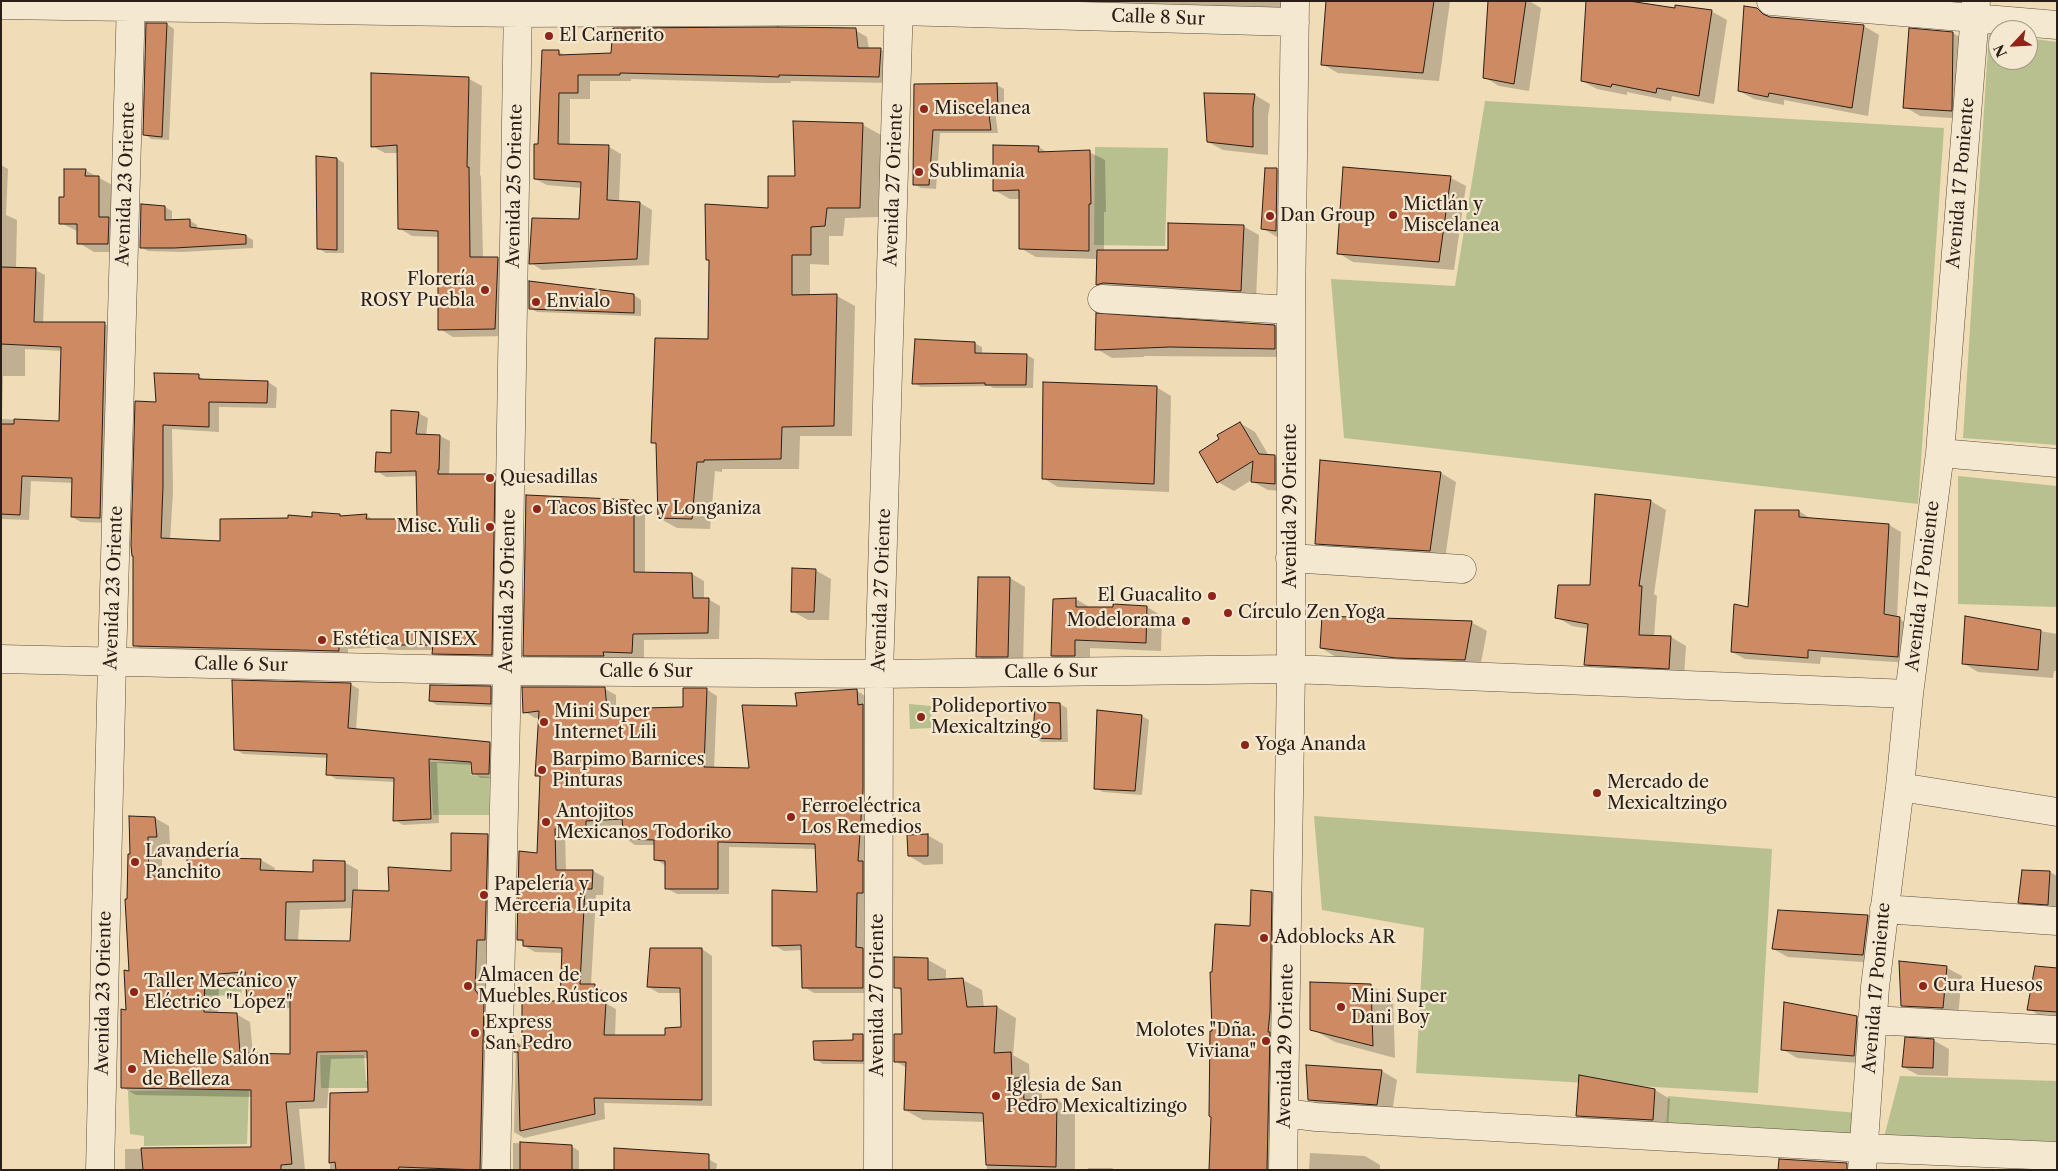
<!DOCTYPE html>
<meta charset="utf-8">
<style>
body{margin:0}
#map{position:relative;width:2058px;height:1171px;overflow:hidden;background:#f0dcb6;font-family:"Libre Caslon Text",serif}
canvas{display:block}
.frame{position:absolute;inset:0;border:2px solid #2a1e17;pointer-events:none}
.north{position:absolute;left:1988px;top:20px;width:50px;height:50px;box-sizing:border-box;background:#f5e8d0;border:1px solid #a49786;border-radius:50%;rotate:245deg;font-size:14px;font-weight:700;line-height:20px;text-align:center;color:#2a1e17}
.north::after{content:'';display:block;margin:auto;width:18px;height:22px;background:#8f2418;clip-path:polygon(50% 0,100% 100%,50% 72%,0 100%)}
</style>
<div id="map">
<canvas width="2058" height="1171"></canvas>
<div class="frame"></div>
<div class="north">N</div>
</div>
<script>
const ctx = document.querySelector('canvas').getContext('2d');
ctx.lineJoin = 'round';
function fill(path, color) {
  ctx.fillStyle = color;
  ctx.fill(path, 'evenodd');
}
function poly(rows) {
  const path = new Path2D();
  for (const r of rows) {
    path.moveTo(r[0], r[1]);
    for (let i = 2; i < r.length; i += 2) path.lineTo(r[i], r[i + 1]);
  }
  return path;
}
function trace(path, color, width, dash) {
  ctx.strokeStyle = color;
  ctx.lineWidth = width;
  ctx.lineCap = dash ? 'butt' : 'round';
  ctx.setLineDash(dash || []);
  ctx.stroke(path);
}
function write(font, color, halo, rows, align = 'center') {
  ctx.font = font + ' "Libre Caslon Text",serif';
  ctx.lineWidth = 4.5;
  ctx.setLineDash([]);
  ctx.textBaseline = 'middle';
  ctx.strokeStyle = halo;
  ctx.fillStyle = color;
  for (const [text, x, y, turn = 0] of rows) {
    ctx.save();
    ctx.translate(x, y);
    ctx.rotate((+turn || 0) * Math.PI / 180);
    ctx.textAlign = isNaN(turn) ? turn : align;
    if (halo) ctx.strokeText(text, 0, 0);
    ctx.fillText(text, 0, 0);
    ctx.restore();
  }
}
fill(poly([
 [1989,32,1998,33,1998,60,2028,60,2028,38,2057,42,2057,445,1963,438],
 [1485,101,1944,128,1918,504,1344,438,1331,279,1455,286],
 [1095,147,1168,148,1165,246,1094,245],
 [1958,476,2057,486,2057,607,1958,604],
 [909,704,931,706,932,728,910,729],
 [430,762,470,762,471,775,490,777,489,815,433,815],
 [1314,816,1772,849,1758,1093,1416,1073,1424,928,1322,910],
 [243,980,241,996,197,995,196,982],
 [320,1055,364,1055,366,1081,380,1082,380,1088,321,1088],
 [1900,1076,2057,1081,2057,1149,1883,1141],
 [249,1089,247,1144,144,1146,144,1136,130,1134,128,1091],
 [1668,1096,1857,1113,1856,1140,1666,1130]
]), '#b8c08f');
fill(poly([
 [1097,1,1291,1,1290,11,1107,7],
 [1327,1,1450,1,1439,81,1338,73,1322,64],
 [1490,1,1529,1,1541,8,1529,91,1499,86,1484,77],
 [1676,9,1711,11,1727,20,1714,104,1672,96,1671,101,1627,92,1627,95,1597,89,1582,81],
 [1757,9,1772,18,1864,26,1879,35,1868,116,1784,100,1784,105,1754,99,1739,91],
 [167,24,174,29,169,140,151,139,144,134],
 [855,30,867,37,869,49,880,49,892,56,891,83,791,81,791,83,766,83,631,79,631,81,590,81,590,99,570,99,570,145,609,147,621,154,619,202,640,203,652,210,649,265,542,270,531,263,580,221,582,188,547,185,535,179,539,146,559,52,566,56,613,54],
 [1953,33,1968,42,1967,119,1920,116,1905,107],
 [373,75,469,79,482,86,480,175,481,176,483,258,498,258,511,266,508,336,453,337,440,329,439,237,412,236,399,228,399,153,385,153,372,146],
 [997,85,1004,89,1004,110,995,111,998,133,940,133,936,189,921,188,914,184,916,86],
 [1255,95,1270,104,1268,116,1268,155,1223,150,1208,142],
 [794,123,863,125,881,135,878,217,845,218,843,236,829,236,829,265,810,264,810,296,837,296,855,306,852,436,800,436,799,469,722,469,722,472,715,471,710,529,677,528,659,518,657,445,652,442,709,340,711,261,707,259,770,209,797,178],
 [1039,147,1048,153,1089,152,1105,160,1106,212,1104,212,1104,251,1169,252,1243,226,1259,235,1256,299,1113,293,1098,284,1098,259,1036,257,1020,248,1020,199,1010,199,994,190],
 [337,159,344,163,344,253,326,253,319,249],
 [1,165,8,169,6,215,17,220,16,269,35,270,45,275,43,323,104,324,114,329,110,523,81,522,72,517,73,483,31,481,29,520,1,519],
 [25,349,62,351,60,422,2,419,3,376,25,376],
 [1277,169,1292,178,1291,239,1277,237,1262,228],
 [1344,169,1451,178,1466,186,1454,270,1353,262,1338,253],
 [85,170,114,186,123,252,94,252,79,243,79,232,61,223,65,198],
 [142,206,165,207,172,211,172,221,189,220,197,225,197,229,246,236,253,240,253,248,182,252,148,251,141,247],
 [634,295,641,300,641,316,537,312,530,308],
 [1275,326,1290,335,1290,357,1144,356,1144,357,1112,358,1097,349],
 [974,343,982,347,982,354,1027,355,1034,359,1033,388,993,388,990,386,921,387,914,383],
 [198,376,207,381,268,382,277,388,276,408,219,407,219,432,172,429,173,492,170,540,221,542,314,519,339,515,343,517,366,515,375,521,418,520,418,476,386,477,377,471,392,454,418,413,428,418,426,436,440,436,450,441,449,476,494,475,504,480,501,660,443,658,433,653,434,650,389,650,385,647,348,649,348,656,144,651,134,645,157,403],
 [1156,387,1171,396,1169,492,1058,487,1043,478],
 [1240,423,1255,432,1269,456,1275,456,1290,465,1290,492,1268,490,1253,482,1253,479,1234,491,1218,482,1201,453],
 [1441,473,1456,482,1445,559,1332,552,1317,543],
 [1597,495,1651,501,1666,510,1654,594,1657,596,1654,637,1671,637,1686,646,1684,677,1601,673,1585,665,1589,629,1572,626,1556,617,1591,587],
 [634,501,645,508,645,574,692,574,704,581,704,599,708,599,720,606,719,639,644,640,644,658,615,658,615,662,536,661,524,655],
 [1799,511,1811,519,1889,525,1901,532,1897,618,1912,626,1910,663,1821,657,1820,664,1745,659,1732,652,1750,608],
 [815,570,831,579,829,620,808,620,792,611],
 [1010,578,1025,587,1023,665,993,665,978,656],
 [1076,599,1091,608,1147,607,1162,616,1161,651,1090,648,1090,664,1067,664,1052,656],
 [1966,618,2057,634,2057,671,2054,671,2053,678,1978,672,1963,663],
 [1471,622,1487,631,1480,668,1413,666,1336,657,1321,648],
 [350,684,359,689,356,730,489,743,498,748,497,778,481,778,473,773,473,765,437,763,439,823,403,825,395,820,395,782,336,779,328,774,328,758,243,754,235,749],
 [491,687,498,692,498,707,437,705,430,701],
 [605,689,616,695,616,710,684,708,706,689,717,696,714,769,750,769,798,707,857,691,867,697,873,993,814,993,804,987,802,950,784,951,774,945,818,893,816,849,729,847,729,894,677,894,666,888,666,866,655,859,655,845,635,845,625,838,624,825,596,826,596,835,565,834,566,871,593,871,604,877,603,895,596,895,591,985,605,991,605,1003,616,1009,615,1036,666,1036,683,1029,682,993,659,993,648,987,702,949,712,956,712,1106,604,1103,605,1119,524,1138,514,1132,516,1042,523,1046,561,1003,563,953,535,952,524,946,524,943,518,939,538,854,541,778,537,775,539,718,535,718,525,712],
 [1060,704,1067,708,1068,742,1042,742,1034,738],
 [1142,716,1149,720,1142,795,1103,792,1096,788],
 [155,818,169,826,170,844,162,844,162,878,188,878,261,860,275,868,274,872,314,873,344,862,358,870,358,892,390,892,452,872,487,835,501,843,494,1170,330,1170,331,1094,370,1093,369,1058,331,1059,327,1108,299,1109,305,1170,125,1170,125,1149,252,1149,252,1097,136,1095,122,1087,131,972,128,901,129,856],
 [353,908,351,942,298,941,300,910],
 [247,980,249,1001,262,1009,291,1008,292,1056,253,1055,250,1022,236,1014,218,1014,219,982],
 [927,835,943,844,943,864,924,865,909,856],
 [2050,872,2057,876,2057,912,2035,911,2019,902],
 [1271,893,1283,899,1278,1170,1211,1170,1213,1032,1251,927],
 [1779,911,1868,916,1883,925,1878,963,1788,957,1773,949],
 [928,960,946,970,946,980,963,980,982,990,984,1008,997,1007,1016,1018,1013,1055,1029,1064,1030,1083,1042,1090,1042,1100,1057,1100,1075,1111,1075,1170,987,1170,985,1122,923,1120,905,1110,907,1068,895,1061,903,1035,902,991,895,987],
 [1947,968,1962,976,1958,1016,1918,1014,1903,1005],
 [2057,970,2057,1022,2050,1022,2029,1009],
 [1370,985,1393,998,1395,1058,1335,1042,1312,1029],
 [1857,1017,1872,1026,1869,1064,1797,1058,1782,1049],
 [862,1035,870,1039,870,1064,823,1064,815,1059,854,1042],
 [1933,1040,1949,1049,1948,1076,1918,1075,1903,1067],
 [1307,1066,1382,1071,1397,1080,1392,1113,1324,1108,1309,1099],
 [1655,1090,1670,1099,1668,1128,1593,1124,1578,1115],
 [513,1143,571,1146,579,1151,579,1170,513,1170],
 [1310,1153,1365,1156,1380,1165,1380,1170,1309,1170],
 [701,1155,717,1164,716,1170,615,1170],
 [1088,1168,1112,1168,1115,1170,1088,1170]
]), '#0003');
const building = poly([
 [1326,1,1434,1,1423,73,1321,65,1326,1],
 [1488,1,1526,1,1514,84,1483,78,1488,1],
 [1586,1,1629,1,1675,8,1675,5,1712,10,1699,96,1657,88,1656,93,1612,84,1611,87,1581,81,1586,1],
 [1744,6,1757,8,1763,14,1770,17,1864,25,1852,108,1769,93,1768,97,1738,91,1744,6],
 [146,23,167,23,162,137,143,135,146,23],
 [778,27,856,28,858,48,881,48,879,77,779,75,779,77,753,76,620,73,620,75,578,75,578,93,559,93,558,144,609,145,607,200,640,202,637,259,529,264,532,218,579,219,581,182,534,179,534,144,538,144,542,50,559,50,559,55,611,53,613,28,778,27],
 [1909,28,1953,32,1952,111,1903,108,1909,28],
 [371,73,469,77,467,167,469,167,470,257,498,257,495,329,438,330,438,231,398,229,397,145,371,147,371,73],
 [997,83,998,106,988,107,991,130,933,130,929,185,913,185,914,84,997,83],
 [1204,93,1255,94,1253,107,1253,147,1207,142,1204,93],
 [793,121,863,123,860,208,827,208,825,226,811,227,811,255,792,255,792,295,837,294,834,426,782,427,781,459,704,460,704,462,697,462,692,519,658,518,656,443,651,443,655,338,708,339,709,260,706,260,705,204,768,208,768,176,795,176,793,121],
 [993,145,1039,146,1038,152,1090,150,1091,204,1089,204,1089,251,1019,249,1019,190,993,191,993,145],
 [316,156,337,158,337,250,317,249,316,156],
 [1343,167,1451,176,1439,262,1337,254,1343,167],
 [1265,168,1277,168,1276,231,1261,229,1265,168],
 [64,169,86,169,85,176,99,176,99,217,109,217,108,244,77,244,77,224,59,224,59,197,64,197,64,169],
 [141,204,165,206,165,220,190,219,190,227,246,235,246,244,174,248,140,248,141,204],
 [1168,223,1244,225,1241,291,1103,283,1096,285,1097,250,1168,250,1168,223],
 [1,267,36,268,34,322,105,322,100,518,71,517,72,478,22,476,20,515,1,514,1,424,14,424,14,419,59,421,61,347,1,344,1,267],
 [529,281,634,294,634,313,529,309,529,281],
 [1096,313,1275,325,1275,349,1170,347,1095,350,1096,313],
 [915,339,975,342,975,353,1027,354,1026,385,985,385,985,383,912,384,915,339],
 [154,373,199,374,199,379,268,381,267,403,209,402,209,427,163,425,163,486,161,538,220,541,220,519,288,518,288,515,312,517,312,512,340,514,340,516,367,514,366,519,417,519,416,471,375,472,376,452,391,453,391,410,419,412,416,434,440,435,439,470,438,470,438,474,495,474,492,655,432,654,433,645,378,645,378,642,339,644,339,651,133,646,133,556,132,556,131,545,135,401,156,402,154,373],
 [1043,382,1157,386,1154,484,1042,479,1043,382],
 [1240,422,1259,454,1275,455,1275,484,1251,482,1253,461,1217,483,1199,452,1219,439,1217,435,1240,422],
 [1320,460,1441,472,1430,551,1315,544,1320,460],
 [1595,494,1651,500,1639,586,1642,586,1639,635,1671,636,1669,669,1584,665,1588,624,1555,618,1558,585,1590,585,1595,494],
 [526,495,634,500,634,572,692,573,693,598,709,598,708,633,633,634,632,653,603,652,604,656,523,656,526,495],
 [1755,510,1799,510,1799,517,1889,524,1884,614,1900,617,1898,657,1808,650,1808,658,1731,652,1734,604,1748,607,1755,510],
 [792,568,816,569,814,612,791,612,792,568],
 [978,577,1010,577,1008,657,976,657,978,577],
 [1076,598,1076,607,1113,607,1113,604,1147,606,1146,643,1075,640,1075,656,1051,656,1053,599,1076,598],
 [1322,616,1472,621,1465,660,1396,658,1320,648,1322,616],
 [1965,616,2041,630,2038,670,1962,664,1965,616],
 [232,680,351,683,348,728,490,742,489,774,472,774,471,762,429,759,431,819,393,821,394,778,326,775,327,754,234,750,232,680],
 [430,685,491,686,491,704,429,701,430,685],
 [522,687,605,687,607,709,683,707,683,688,707,688,704,767,749,768,742,705,797,706,795,693,857,689,858,705,863,704,863,790,858,861,863,861,863,893,857,893,856,947,863,948,863,988,802,988,801,945,772,946,772,890,817,892,815,844,718,842,718,889,665,889,665,861,654,860,654,840,624,839,622,819,586,821,586,830,555,829,556,870,593,870,592,889,585,889,580,984,595,984,594,1002,606,1002,604,1035,665,1035,665,1028,681,1027,680,988,647,987,650,948,702,948,702,1100,594,1098,595,1114,520,1131,518,1052,514,1052,514,1040,522,1049,522,1001,560,1001,562,948,523,946,523,940,517,940,519,851,537,853,540,776,535,776,539,711,523,713,522,687],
 [1035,702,1060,703,1061,739,1033,738,1035,702],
 [1097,710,1142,715,1135,791,1094,789,1097,710],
 [129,816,155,817,157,837,148,837,149,876,187,877,187,857,261,859,260,870,313,872,313,860,345,861,345,901,286,902,285,940,350,941,353,890,389,891,388,867,451,871,451,833,488,834,485,940,477,940,475,990,484,1001,480,1170,399,1167,398,1170,336,1170,335,1162,329,1163,330,1093,368,1092,367,1051,317,1052,314,1101,286,1102,292,1164,281,1165,281,1170,143,1170,141,1148,251,1147,251,1090,121,1088,121,1009,126,1010,124,970,129,971,125,899,127,899,128,854,130,854,129,816],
 [245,972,247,1002,290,1000,290,1054,240,1053,237,1013,204,1012,205,975,245,972],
 [928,834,928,856,908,856,907,835,928,834],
 [2022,870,2050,871,2048,905,2018,903,2022,870],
 [1251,890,1272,892,1270,1012,1268,1032,1270,1032,1267,1170,1209,1170,1211,1117,1209,1116,1210,1031,1212,1031,1210,972,1212,972,1215,924,1250,926,1251,890],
 [1778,910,1868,915,1863,955,1772,949,1778,910],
 [894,957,928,958,928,980,963,978,967,1007,997,1006,994,1053,1011,1052,1012,1078,1023,1078,1024,1100,1057,1099,1056,1167,986,1165,983,1113,904,1110,906,1062,894,1062,894,1034,902,1034,901,988,894,988,894,957],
 [1899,961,1947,966,1943,1008,1901,1006,1899,961],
 [2035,966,2057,968,2057,1012,2027,1010,2035,966],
 [1310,982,1371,984,1373,1046,1310,1030,1310,982],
 [1784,1002,1857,1016,1854,1056,1781,1050,1784,1002],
 [853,1034,863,1034,863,1061,814,1060,813,1041,853,1040,853,1034],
 [1905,1037,1934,1039,1933,1068,1902,1067,1905,1037],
 [1306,1065,1382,1070,1377,1105,1308,1100,1306,1065],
 [1579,1075,1655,1089,1653,1120,1576,1116,1579,1075],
 [520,1142,572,1145,572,1170,520,1170,520,1142],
 [614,1148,709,1154,709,1170,614,1170,614,1148],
 [1779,1159,1847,1163,1847,1170,1778,1170,1779,1159]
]);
fill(building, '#ce8a63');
trace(building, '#2a1e17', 1);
const minor = poly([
 [1771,1,2057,25],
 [1,5,518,13,899,11,1295,22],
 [1102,299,1291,310],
 [1940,453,2057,463],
 [1290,558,1462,569],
 [1,659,507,671,879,674,1291,669,1909,694],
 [1900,787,2057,812],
 [1884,909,2057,921],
 [1872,1020,2057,1030],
 [1285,1113,1316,1117,1864,1148,2057,1156],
 [100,1170,112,662,131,1],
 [496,1170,507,671,518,1],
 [878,1170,879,674,899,1],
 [1283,1170,1291,669,1291,310,1295,1],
 [1862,1170,1875,987,1900,787,1909,694,1940,453,1976,1]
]);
trace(minor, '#5c4e3f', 29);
trace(minor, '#f5e8d0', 28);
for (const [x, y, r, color] of [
 [549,36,5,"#8f2418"],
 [924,109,5,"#8f2418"],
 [919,172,5,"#8f2418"],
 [1393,215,5,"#8f2418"],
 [1270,216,5,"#8f2418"],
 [485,290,5,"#8f2418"],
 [536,302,5,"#8f2418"],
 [490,478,5,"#8f2418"],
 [537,509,5,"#8f2418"],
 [490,527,5,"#8f2418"],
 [1212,596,5,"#8f2418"],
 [1228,613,5,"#8f2418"],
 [1186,621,5,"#8f2418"],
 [322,640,5,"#8f2418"],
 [921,717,5,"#8f2418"],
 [544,722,5,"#8f2418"],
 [1245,745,5,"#8f2418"],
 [542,770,5,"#8f2418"],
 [1597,793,5,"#8f2418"],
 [791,817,5,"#8f2418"],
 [546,822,5,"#8f2418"],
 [135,862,5,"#8f2418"],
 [484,895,5,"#8f2418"],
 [1264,938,5,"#8f2418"],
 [468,986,5,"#8f2418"],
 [1923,986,5,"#8f2418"],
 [134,992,5,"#8f2418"],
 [1341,1007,5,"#8f2418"],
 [475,1033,5,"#8f2418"],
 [1266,1041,5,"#8f2418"],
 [132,1069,5,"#8f2418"],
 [996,1096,5,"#8f2418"]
]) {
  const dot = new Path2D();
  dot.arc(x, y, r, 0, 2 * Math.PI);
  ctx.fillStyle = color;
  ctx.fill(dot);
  trace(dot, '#f5e8d0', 2);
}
write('18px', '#2a1e17', '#f5e8d0', [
 ["Calle 8 Sur",1158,18,2],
 ["Avenida 17 Poniente",1961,183,-85],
 ["Avenida 23 Oriente",126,184,-88],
 ["Avenida 27 Oriente",894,185,-88],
 ["Avenida 25 Oriente",515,186,-89],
 ["Avenida 29 Oriente",1291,506,-90],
 ["Avenida 17 Poniente",1923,586,-83],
 ["Avenida 23 Oriente",114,588,-88],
 ["Avenida 27 Oriente",882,590,-88],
 ["Avenida 25 Oriente",508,591,-89],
 ["Calle 6 Sur",241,665,1],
 ["Calle 6 Sur",646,672],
 ["Calle 6 Sur",1051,672,-1],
 ["Avenida 17 Poniente",1877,988,-85],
 ["Avenida 23 Oriente",104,993,-89],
 ["Avenida 27 Oriente",878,995,-90],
 ["Avenida 29 Oriente",1286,1046,-89]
]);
write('18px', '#2a1e17', '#f5e8d0', [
 ["El Carnerito",559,36],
 ["Miscelanea",934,109],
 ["Sublimania",929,172],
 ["Mictlán y",1403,205],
 ["Miscelanea",1403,226],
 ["Dan Group",1280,216],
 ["Florería",475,280,"right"],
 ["ROSY Puebla",475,301,"right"],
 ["Envialo",546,302],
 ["Quesadillas",500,478],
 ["Tacos Bistec y Longaniza",547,509],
 ["Misc. Yuli",480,527,"right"],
 ["El Guacalito",1202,596,"right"],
 ["Círculo Zen Yoga",1238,613],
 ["Modelorama",1176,621,"right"],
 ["Estética UNISEX",332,640],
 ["Polideportivo",931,707],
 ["Mexicaltzingo",931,728],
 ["Mini Super",554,712],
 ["Internet Lili",554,733],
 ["Yoga Ananda",1255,745],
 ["Barpimo Barnices",552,760],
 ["Pinturas",552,781],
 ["Mercado de",1607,783],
 ["Mexicaltzingo",1607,804],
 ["Ferroeléctrica",801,807],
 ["Los Remedios",801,828],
 ["Antojitos",556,812],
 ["Mexicanos Todoriko",556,833],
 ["Lavandería",145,852],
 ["Panchito",145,873],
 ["Papelería y",494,885],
 ["Merceria Lupita",494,906],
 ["Adoblocks AR",1274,938],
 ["Almacen de",478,976],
 ["Muebles Rústicos",478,997],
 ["Taller Mecánico y",144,982],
 ["Eléctrico \"López\"",144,1003],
 ["Cura Huesos",1933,986],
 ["Mini Super",1351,997],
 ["Dani Boy",1351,1018],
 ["Express",485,1023],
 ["San Pedro",485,1044],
 ["Molotes \"Dña.",1256,1031,"right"],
 ["Viviana\"",1256,1052,"right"],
 ["Michelle Salón",142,1059],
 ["de Belleza",142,1080],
 ["Iglesia de San",1006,1086],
 ["Pedro Mexicaltizingo",1006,1107]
], 'left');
</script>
